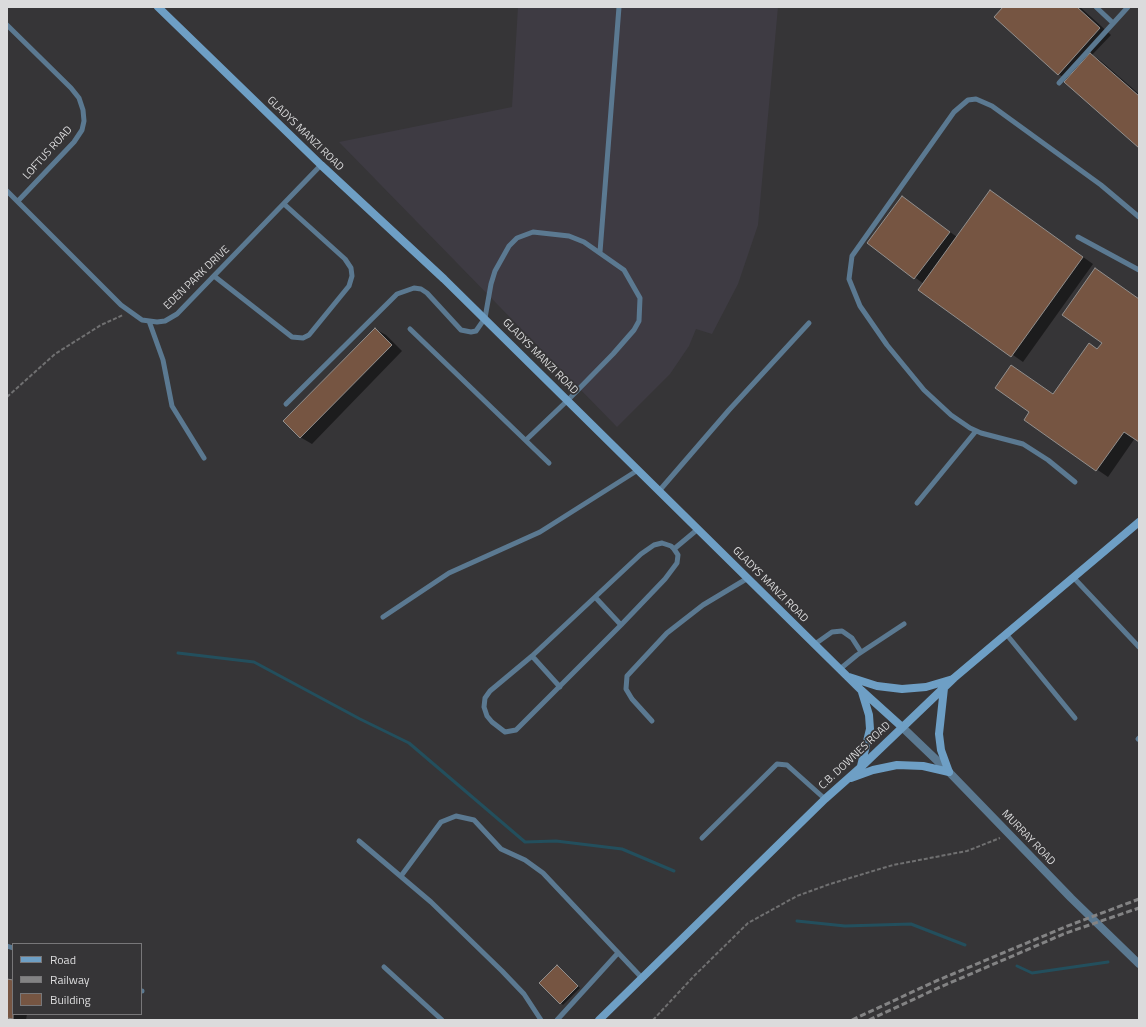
<!DOCTYPE html>
<style>
body{margin:0}
#map{position:relative;width:1146px;height:1027px;overflow:hidden;background:#363537;font-family:"Titillium Web",sans-serif}
canvas{display:block}
.frame{position:absolute;inset:0;border:8px solid #dbdbdc;pointer-events:none}
.legend{position:absolute;left:12px;top:943px;width:130px;height:72px;box-sizing:border-box;background:#363537;border:1px solid #787779;margin:0;padding:5px 7px;list-style:none;font-size:12px;color:#dbdbdc}
.legend li{display:flex;align-items:center;gap:8px;height:20px}
.legend b{width:20px;border:1px solid #787779}
</style>
<div id="map">
<canvas width="1146" height="1027"></canvas>
<div class="frame"></div>
<ul class="legend">
<li><b style="height:5px;background:#6e9fc5"></b>Road</li>
<li><b style="height:5px;background:#838384"></b>Railway</li>
<li><b style="height:11px;background:#765542"></b>Building</li>
</ul>
</div>
<script>
const ctx = document.querySelector('canvas').getContext('2d');
ctx.lineJoin = 'round';
function fill(path, color) {
  ctx.fillStyle = color;
  ctx.fill(path, 'evenodd');
}
function poly(rows) {
  const path = new Path2D();
  for (const r of rows) {
    path.moveTo(r[0], r[1]);
    for (let i = 2; i < r.length; i += 2) path.lineTo(r[i], r[i + 1]);
  }
  return path;
}
function trace(path, color, width, dash) {
  ctx.strokeStyle = color;
  ctx.lineWidth = width;
  ctx.lineCap = dash ? 'butt' : 'round';
  ctx.setLineDash(dash || []);
  ctx.stroke(path);
}
function write(font, color, halo, rows, align = 'center') {
  ctx.font = font + ' "Titillium Web",sans-serif';
  ctx.lineWidth = 3.5;
  ctx.setLineDash([]);
  ctx.textBaseline = 'middle';
  ctx.strokeStyle = halo;
  ctx.fillStyle = color;
  for (const [text, x, y, turn = 0] of rows) {
    ctx.save();
    ctx.translate(x, y);
    ctx.rotate((+turn || 0) * Math.PI / 180);
    ctx.textAlign = isNaN(turn) ? turn : align;
    if (halo) ctx.strokeText(text, 0, 0);
    ctx.fillText(text, 0, 0);
    ctx.restore();
  }
}
fill(poly([
 [518,7,778,7,758,225,738,284,712,334,696,329,689,346,670,374,617,427,339,142,512,107]
]), '#3e3b43');
fill(poly([
 [1003,7,1080,7,1111,35,1092,55,1101,61,1139,94,1139,146,1068,80,1058,74],
 [990,191,1093,264,1023,362,920,290,924,284,868,243,902,197,957,237],
 [1095,269,1139,299,1139,441,1135,438,1108,477,1025,420,1031,412,1012,366,1054,394,1098,350,1103,343],
 [375,329,386,335,402,351,312,444,300,437],
 [559,968,580,988,563,1005,540,983],
 [7,980,13,981,13,1014,27,1014,26,1020,7,1020]
]), '#0007');
trace(poly([
 [178,653,254,662,360,719,409,743,525,842,556,841,622,849,674,871],
 [797,921,845,926,911,924,965,945],
 [1017,966,1032,973,1108,962]
]), '#234f5d', 3);
const building = poly([
 [1003,7,1077,7,1100,28,1058,75,994,17,1003,7],
 [1090,53,1139,96,1139,148,1064,82,1090,53],
 [990,190,1083,257,1011,357,918,290,990,190],
 [902,196,950,232,914,279,867,243,902,196],
 [1095,268,1139,299,1139,442,1124,432,1096,471,1024,420,1029,412,995,388,1011,365,1053,394,1089,343,1097,349,1102,343,1062,315,1095,268],
 [375,328,392,345,300,438,283,421,375,328],
 [557,965,578,986,560,1004,539,983,557,965],
 [7,979,13,980,13,1019,7,1018,7,979]
]);
fill(building, '#765542');
trace(building, '#928f8d', 1);
trace(poly([
 [7,397,55,354,101,325,123,315],
 [653,1020,694,976,748,923,797,896,830,884,893,865,967,851,1000,838]
]), '#707071', 2, [4, 2]);
trace(poly([
 [1096,7,1113,23],
 [7,25,71,88,79,98,83,110,84,121,82,130,74,142,18,201],
 [1059,83,1128,7],
 [7,191,121,305,142,320,157,322,165,321,177,314,321,165],
 [1078,237,1139,270],
 [600,252,619,7],
 [214,276,292,337,303,338,309,335,349,286,352,276,351,268,345,259,284,204],
 [149,321,163,360,172,406,204,458],
 [410,329,549,463],
 [286,404,397,294,414,288,421,289,427,293,461,330,471,332,476,331,485,318,491,284,495,271,509,246,517,238,533,232,569,236,584,242,624,270,640,298,639,321,634,330,613,354,568,400,526,440],
 [1075,482,1048,460,1023,444,981,433,970,428,951,415,924,390,887,345,860,306,849,279,852,256,954,112,968,100,976,99,992,106,1101,185,1139,217],
 [659,491,729,410,809,323],
 [917,503,976,431],
 [662,543,671,546,674,549,678,555,677,563,665,579,621,625,516,730,505,732,492,722,487,716,484,707,485,698,490,691,532,656,641,554,654,545,662,543],
 [674,549,698,529],
 [1073,577,1139,647],
 [595,597,621,625],
 [383,617,449,573,540,532,638,470],
 [1007,635,1075,718],
 [815,644,832,632,842,631,852,638,861,652],
 [532,656,560,687],
 [840,669,857,655,904,624],
 [652,721,632,699,626,689,627,676,667,633,703,605,748,578],
 [1138,739,1139,738],
 [702,838,777,764,787,765,825,799],
 [359,841,431,902,502,971,524,994,541,1020],
 [401,876,441,822,456,816,474,820,501,849,525,860,543,873,642,978],
 [7,946,13,948],
 [384,967,442,1020],
 [141,991,142,991],
 [557,1020,618,953]
]), '#5b7991', 5);
trace(poly([
 [902,727,949,772,1071,898,1139,964]
]), '#5b7991', 8);
trace(poly([
 [158,7,321,165,444,279,861,690,902,727],
 [849,677,877,686,902,689,926,687,953,679],
 [944,688,939,734,941,750,949,772],
 [861,766,870,729,869,715,862,692],
 [851,778,873,770,897,765,923,766,949,772],
 [599,1020,825,799,861,767,954,678,1139,522]
]), '#6e9fc5', 8);
trace(poly([
 [852,1020,936,981,1065,927,1139,899],
 [869,1020,938,988,1066,933,1139,908]
]), '#838384', 3, [6, 3]);
write('11px', '#dbdbdc', '#363537', [
 ["GLADYS MANZI ROAD",305,134,44],
 ["LOFTUS ROAD",48,153,-48],
 ["EDEN PARK DRIVE",197,278,-44],
 ["GLADYS MANZI ROAD",540,357,45],
 ["GLADYS MANZI ROAD",770,585,45],
 ["C.B. DOWNES ROAD",855,756,-43],
 ["MURRAY ROAD",1028,838,46]
]);
</script>
